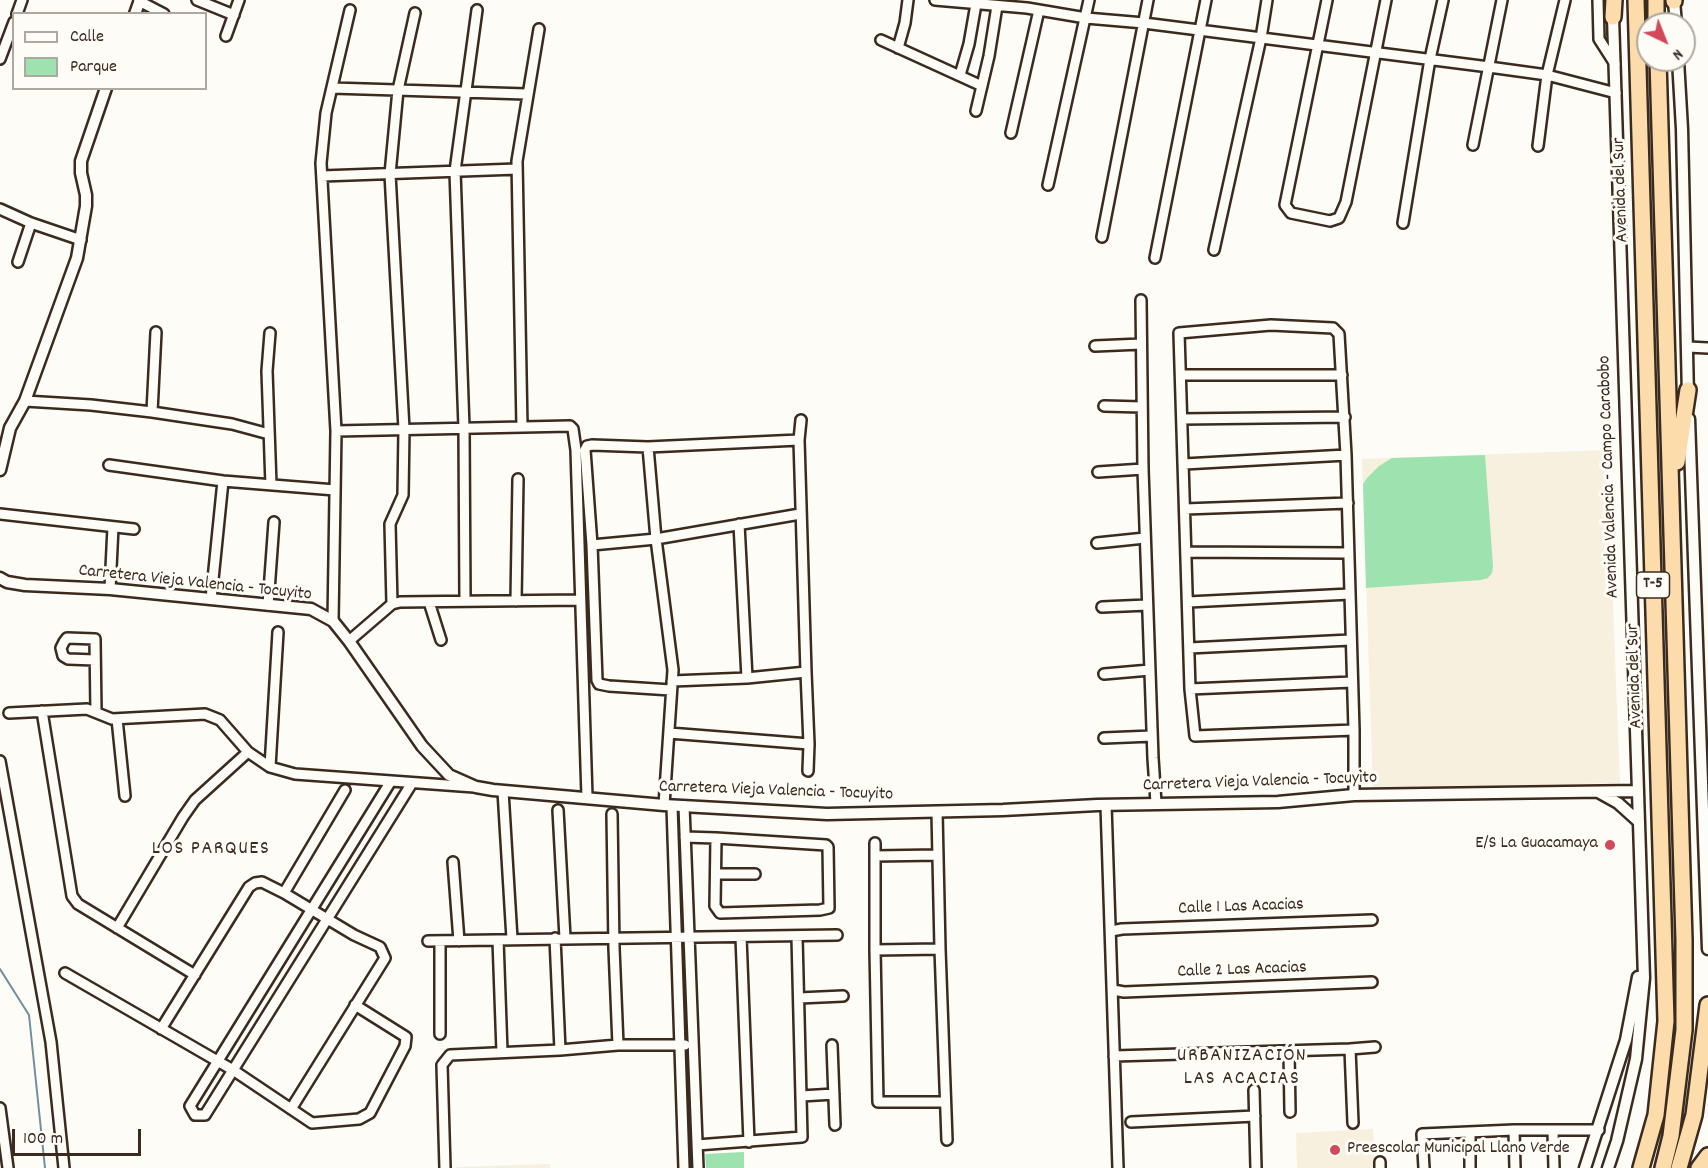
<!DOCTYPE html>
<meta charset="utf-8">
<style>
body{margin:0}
#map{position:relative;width:1708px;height:1168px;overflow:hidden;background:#fdfcf7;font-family:Dekko,sans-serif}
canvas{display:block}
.legend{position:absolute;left:12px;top:12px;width:195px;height:78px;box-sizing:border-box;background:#fdfcf7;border:2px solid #afa8a0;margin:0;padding:8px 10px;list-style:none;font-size:18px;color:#3b2a1e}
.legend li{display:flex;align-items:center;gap:12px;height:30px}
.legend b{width:30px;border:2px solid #afa8a0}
.north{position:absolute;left:1636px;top:12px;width:60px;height:60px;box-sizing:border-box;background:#fdfcf7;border:2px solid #afa8a0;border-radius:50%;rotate:137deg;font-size:16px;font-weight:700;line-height:24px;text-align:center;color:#3b2a1e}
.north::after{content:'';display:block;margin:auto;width:21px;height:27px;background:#d1495b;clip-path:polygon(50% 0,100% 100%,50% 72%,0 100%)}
.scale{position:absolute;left:12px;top:1129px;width:129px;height:27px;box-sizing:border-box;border:3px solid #3b2a1e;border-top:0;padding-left:8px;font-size:18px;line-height:21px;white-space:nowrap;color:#3b2a1e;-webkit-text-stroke:4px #fdfcf7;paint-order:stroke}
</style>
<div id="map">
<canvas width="1708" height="1168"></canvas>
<ul class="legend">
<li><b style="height:8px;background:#fdfcf7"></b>Calle</li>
<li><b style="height:16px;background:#9ee3af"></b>Parque</li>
</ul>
<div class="north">N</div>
<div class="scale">100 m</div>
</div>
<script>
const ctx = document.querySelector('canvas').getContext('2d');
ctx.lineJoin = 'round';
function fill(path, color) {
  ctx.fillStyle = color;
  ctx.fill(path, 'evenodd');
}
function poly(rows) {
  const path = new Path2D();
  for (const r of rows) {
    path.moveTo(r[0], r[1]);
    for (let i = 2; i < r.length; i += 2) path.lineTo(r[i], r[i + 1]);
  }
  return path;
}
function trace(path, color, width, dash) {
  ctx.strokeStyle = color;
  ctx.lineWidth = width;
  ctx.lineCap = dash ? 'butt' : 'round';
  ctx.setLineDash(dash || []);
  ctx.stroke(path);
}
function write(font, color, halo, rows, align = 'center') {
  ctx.font = font + ' Dekko,sans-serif';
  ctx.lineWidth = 6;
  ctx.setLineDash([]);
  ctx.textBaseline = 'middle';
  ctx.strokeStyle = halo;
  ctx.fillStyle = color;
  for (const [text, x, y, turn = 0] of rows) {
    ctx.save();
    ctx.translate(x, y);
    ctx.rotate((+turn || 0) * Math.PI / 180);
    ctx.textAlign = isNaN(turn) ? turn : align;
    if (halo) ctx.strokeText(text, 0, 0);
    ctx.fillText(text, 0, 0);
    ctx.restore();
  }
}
fill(poly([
 [1607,450,1620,783,1373,789,1362,459],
 [1373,1129,1375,1168,1297,1168,1296,1133],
 [550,1164,550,1168,456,1168,456,1167]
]), '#f8f0de');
fill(poly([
 [1485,455,1493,566,1492,573,1488,578,1481,580,1366,588,1363,484,1367,478,1379,466,1392,458],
 [744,1152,744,1168,706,1168,705,1154]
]), '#9ee3af');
trace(poly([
 [0,969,29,1015,45,1168]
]), '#7290a0', 2);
const minor = poly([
 [197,0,234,15],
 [935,0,1027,8,1086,18,1144,23,1489,67,1547,75,1616,93],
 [1327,0,1285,205,1291,213,1330,221,1339,218,1346,202,1386,0],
 [1598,0,1599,39,1615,64],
 [139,1,164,14],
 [17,14,22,0],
 [226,36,239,0],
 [881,40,982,86],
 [898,48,905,23,908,0],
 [0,59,14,22],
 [960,75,969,44,976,4],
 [332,88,526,94],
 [976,111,989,56,997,6],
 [1011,133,1039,10],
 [1473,145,1502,0],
 [1538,146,1547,75,1565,0],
 [322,176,517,169],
 [1048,185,1089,0],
 [0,209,31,223,81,240],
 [1403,223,1430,59,1443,0],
 [1102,237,1148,0],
 [1214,250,1261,38,1267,0],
 [1155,258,1206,0],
 [18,262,31,223],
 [1141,300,1143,469,1153,758,1156,803],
 [270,333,267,371,271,485],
 [1095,346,1141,344],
 [1688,347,1708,348],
 [1181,375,1342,375],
 [25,401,91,405,152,412,232,424,269,434],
 [1104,406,1142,407],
 [152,412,156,332],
 [1182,419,1345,417],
 [522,427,517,161,539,29],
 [336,431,570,426,573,429,576,450,587,797],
 [799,440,801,420],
 [648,447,656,539,673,670,664,805],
 [1184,464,1346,455],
 [109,465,223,481,335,490],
 [1098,472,1143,469],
 [1185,509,1348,503],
 [0,514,134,529],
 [739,524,747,678],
 [1097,543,1145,538],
 [592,545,656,539,800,514],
 [1186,552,1348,553],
 [110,589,113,527],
 [211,599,223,481],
 [465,601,464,428,455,171,477,10],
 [516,601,518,479],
 [429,602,441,640],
 [1188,602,1350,594],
 [392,604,390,524,403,495,404,429,390,174,398,90,415,13],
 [268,605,274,522],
 [1102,607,1147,605],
 [333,621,336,431,321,163,326,113,350,10],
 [349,641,392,604,400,602,580,600],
 [1189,648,1350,640],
 [95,660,68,659,63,656,61,648,64,642,67,638,95,639,96,712],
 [806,672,809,744,808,771],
 [1104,674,1150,670],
 [1190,689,1352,682],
 [671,690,609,686,599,684,597,680,592,545,585,450,587,446,592,445,648,447,799,440,806,672,747,678,672,681],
 [42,711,72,896,78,904,195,975],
 [9,713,87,709,112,719,205,714,220,720,248,752,270,767,295,774,474,787],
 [117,719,125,796],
 [669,733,809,744],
 [1104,738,1152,736],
 [0,761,51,1042,64,1168],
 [270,767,278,632],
 [391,781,190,1106,195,1115,205,1115,412,783],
 [503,791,512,939],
 [1354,795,1354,730,1346,455,1339,334,1333,328,1271,325,1179,333,1190,689,1195,736,1354,730],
 [1106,805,1118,1168],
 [672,806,684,1168],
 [684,806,698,1168],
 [558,810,565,938],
 [937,812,940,949,947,1140],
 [612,814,614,948,618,1045],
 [685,837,716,838,826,845,828,847,829,908,820,910,720,913,715,906,716,838],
 [875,843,875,950,878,1102,945,1102],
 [875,856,938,855],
 [453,862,459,941],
 [716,874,755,874],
 [284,893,345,790],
 [117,928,183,817,195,800,248,752],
 [1111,931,1122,929,1372,920],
 [741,937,749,1142],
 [555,938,560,1050],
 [498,940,502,1052],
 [428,941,837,935],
 [440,941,440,1034],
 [875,950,940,949],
 [65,973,233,1070,312,1123,359,1119,370,1113,405,1046,406,1037,355,1005],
 [1113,990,1124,992,1372,982],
 [799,998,843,996],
 [161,1029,249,887,255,883,262,882,284,893,354,935,380,947,385,958,291,1109],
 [832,1045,835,1125],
 [1350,1049,1375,1047],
 [1289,1051,1290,1112],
 [1114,1056,1350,1049,1353,1123],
 [1254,1090,1256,1168],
 [801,1096,834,1094],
 [0,1108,8,1168],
 [1131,1122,1255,1116],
 [1514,1130,1515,1168],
 [1553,1131,1554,1168],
 [1470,1133,1470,1168],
 [697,1145,802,1137,797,937],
 [1380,1162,1380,1168],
 [445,1168,442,1065,450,1055,560,1050,618,1045,685,1045],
 [1424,1168,1422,1134,1514,1130,1599,1130]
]);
const tertiary = poly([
 [1674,1,1676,24],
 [135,14,140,0],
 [1678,60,1682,129,1688,397],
 [1689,419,1708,949],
 [0,470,10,428,25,401,77,258,86,206,86,195,81,173,81,161,106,88],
 [0,578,7,582,25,585,110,589,311,609,333,621,349,641,422,746,449,775,476,787,493,790,664,805,827,814,1003,810,1097,805,1278,802,1354,795,1637,791],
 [1600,793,1618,803,1638,821],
 [1585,1168,1626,1040,1638,977],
 [1608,1168,1617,1141,1636,1059,1644,978,1613,17]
]);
const trunk = poly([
 [1636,0,1666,1021,1656,1115,1641,1168],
 [1656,0,1656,24],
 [1674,0,1674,1],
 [1613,17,1614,0],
 [1658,60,1684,940,1684,1030,1671,1136,1663,1168],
 [1677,462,1688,390],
 [1679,1168,1694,1115,1708,1005],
 [1699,1168,1708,1156]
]);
trace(minor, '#3b2a1e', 14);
trace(tertiary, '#3b2a1e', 15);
trace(trunk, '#3b2a1e', 20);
trace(minor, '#fdfcf7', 9);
trace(tertiary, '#fdfcf7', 10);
trace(trunk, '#fddcac', 15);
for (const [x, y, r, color] of [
 [1610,845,6,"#d1495b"],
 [1335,1150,6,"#d1495b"]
]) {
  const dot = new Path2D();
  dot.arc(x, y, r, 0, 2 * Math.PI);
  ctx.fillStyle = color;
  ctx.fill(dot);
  trace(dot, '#fdfcf7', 2);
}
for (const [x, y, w] of [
 [1653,585,33]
]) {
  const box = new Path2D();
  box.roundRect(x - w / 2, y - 13, w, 26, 4.5);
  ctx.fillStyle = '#fdfcf7';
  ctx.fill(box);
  trace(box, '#3b2a1e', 1.5);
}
write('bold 16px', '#3b2a1e', null, [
 ["T-5",1653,585]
]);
write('18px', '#3b2a1e', '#fdfcf7', [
 ["Avenida del Sur",1622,190,-92],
 ["Avenida Valencia - Campo Carabobo",1610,477,-92],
 ["Carretera Vieja Valencia - Tocuyito",195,584,6],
 ["Avenida del Sur",1636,676,-92],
 ["Carretera Vieja Valencia - Tocuyito",1260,783,-2],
 ["Carretera Vieja Valencia - Tocuyito",776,792,2],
 ["Calle 1 Las Acacias",1241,908,-2],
 ["Calle 2 Las Acacias",1242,971,-2]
]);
write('18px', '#3b2a1e', '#fdfcf7', [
 ["E/S La Guacamaya",1598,845],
 ["Preescolar Municipal Llano Verde",1347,1150,"left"]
], 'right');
ctx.letterSpacing = '1.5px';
write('20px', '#3b2a1e', '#fdfcf7', [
 ["LOS PARQUES",211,850],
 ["URBANIZACIÓN",1242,1057],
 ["LAS ACACIAS",1242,1080]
]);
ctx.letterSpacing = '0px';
</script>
